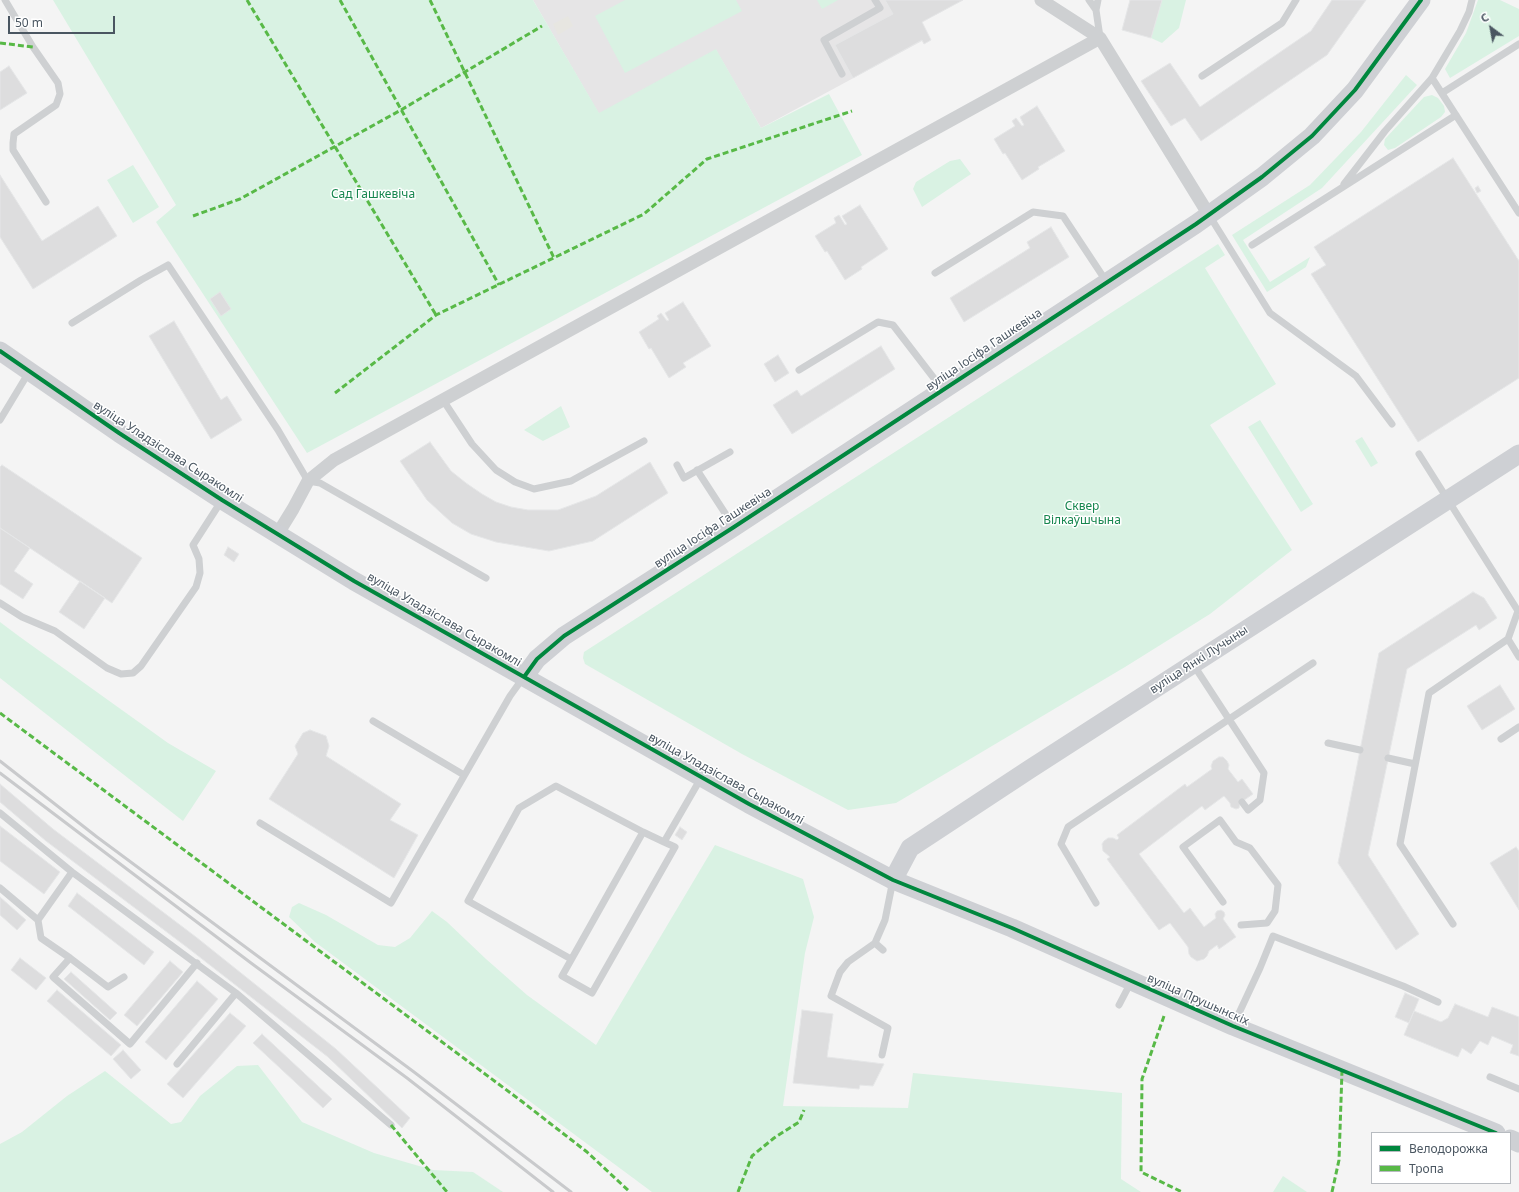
<!DOCTYPE html>
<meta charset="utf-8">
<style>
body{margin:0}
#map{position:relative;width:1519px;height:1192px;overflow:hidden;background:#f4f4f4;font-family:"Noto Sans",sans-serif}
canvas{display:block}
.legend{position:absolute;left:1371px;top:1132px;width:140px;height:52px;box-sizing:border-box;background:#fff;border:1px solid #b7bbc0;margin:0;padding:5px 7px;list-style:none;font-size:12px;color:#4a5661}
.legend li{display:flex;align-items:center;gap:8px;height:20px}
.legend b{width:20px;border:1px solid #b7bbc0}
.north{position:absolute;left:1471px;top:8px;width:40px;height:40px;-webkit-text-stroke:3px #fff;paint-order:stroke;rotate:328deg;font-size:11px;font-weight:700;line-height:16px;text-align:center;color:#4a5661}
.north::after{content:'';display:block;margin:auto;width:14px;height:18px;background:#4a5661;clip-path:polygon(50% 0,100% 100%,50% 72%,0 100%)}
.scale{position:absolute;left:8px;top:16px;width:107px;height:18px;box-sizing:border-box;border:2px solid #4a5661;border-top:0;padding-left:5px;font-size:12px;line-height:14px;white-space:nowrap;color:#4a5661;-webkit-text-stroke:3px #fff;paint-order:stroke}
</style>
<div id="map">
<canvas width="1519" height="1192"></canvas>
<ul class="legend">
<li><b style="height:5px;background:#00873e"></b>Велодорожка</li>
<li><b style="height:5px;background:#58b947"></b>Тропа</li>
</ul>
<div class="north">С</div>
<div class="scale">50 m</div>
</div>
<script>
const ctx = document.querySelector('canvas').getContext('2d');
ctx.lineJoin = 'round';
function fill(path, color) {
  ctx.fillStyle = color;
  ctx.fill(path, 'evenodd');
}
function poly(rows) {
  const path = new Path2D();
  for (const r of rows) {
    path.moveTo(r[0], r[1]);
    for (let i = 2; i < r.length; i += 2) path.lineTo(r[i], r[i + 1]);
  }
  return path;
}
function trace(path, color, width, dash) {
  ctx.strokeStyle = color;
  ctx.lineWidth = width;
  ctx.lineCap = dash ? 'butt' : 'round';
  ctx.setLineDash(dash || []);
  ctx.stroke(path);
}
function write(font, color, halo, rows, align = 'center') {
  ctx.font = font + ' "Noto Sans",sans-serif';
  ctx.lineWidth = 3;
  ctx.setLineDash([]);
  ctx.textBaseline = 'middle';
  ctx.strokeStyle = halo;
  ctx.fillStyle = color;
  for (const [text, x, y, turn = 0] of rows) {
    ctx.save();
    ctx.translate(x, y);
    ctx.rotate((+turn || 0) * Math.PI / 180);
    ctx.textAlign = isNaN(turn) ? turn : align;
    if (halo) ctx.strokeText(text, 0, 0);
    ctx.fillText(text, 0, 0);
    ctx.restore();
  }
}
fill(poly([
 [533,0,963,0,922,22,931,40,924,44,922,41,761,128,716,50,599,114]
]), '#e6e5e6');
fill(poly([
 [53,0,533,0,599,113,716,49,761,128,829,94,862,155,307,453,156,222,176,205],
 [625,0,736,0,742,11,625,73,595,16],
 [817,0,838,0,822,9],
 [1162,0,1186,0,1179,28,1162,43,1151,38],
 [1478,0,1500,0,1519,9,1519,36,1450,78,1445,69,1466,33],
 [1406,75,1417,85,1322,188,1243,240,1270,282,1310,257,1306,267,1267,292,1232,235,1310,185,1361,132],
 [1432,95,1438,98,1444,106,1445,112,1441,117,1395,148,1388,150,1384,145,1385,139,1424,97],
 [960,159,971,174,922,207,913,189,916,182,950,161],
 [133,165,159,207,133,223,107,180],
 [1218,244,1225,255,1205,268,1276,384,1210,425,1292,550,1210,614,1125,667,896,803,848,810,742,754,585,664,583,658,584,652],
 [561,406,570,427,543,441,524,430],
 [1260,420,1313,504,1301,512,1248,427],
 [1362,437,1378,463,1371,467,1355,441],
 [0,622,20,637,168,743,216,771,183,821,0,678],
 [715,845,803,879,814,917,805,953,783,1106,908,1108,913,1073,1122,1093,1121,1179,1141,1192,652,1192,315,942,289,917,292,907,299,903,326,915,378,945,395,947,410,938,432,911,447,922,486,959,527,995,596,1045],
 [258,1065,302,1122,374,1153,433,1170,473,1172,503,1192,0,1192,0,1144,22,1132,67,1096,105,1071,171,1124,181,1122,200,1096,237,1066],
 [1283,1176,1307,1192,1273,1192]
]), '#d9f2e3');
fill(poly([
 [568,16,573,26,558,35,553,24]
]), '#e7e6e1');
const building = poly([
 [885,0,963,0,922,22,931,40,924,44,922,40,853,78,835,45,893,14,885,0],
 [1130,0,1162,0,1151,38,1122,30,1130,0],
 [1332,0,1366,0,1327,55,1201,141,1185,118,1171,126,1141,81,1170,63,1200,107,1311,31,1332,0],
 [9,66,27,93,0,110,0,72,9,66],
 [1037,106,1065,151,1038,167,1039,169,1022,180,1005,153,1003,154,994,139,1015,126,1012,121,1016,118,1022,126,1024,125,1020,117,1037,106],
 [1453,158,1519,261,1519,378,1418,442,1311,274,1326,265,1314,247,1453,158],
 [0,175,42,241,98,206,117,236,33,289,0,237,0,175],
 [1478,186,1481,191,1477,193,1475,188,1478,186],
 [860,205,888,249,861,267,862,269,845,280,827,251,825,252,815,236,836,223,834,218,839,215,845,225,847,224,842,216,860,205],
 [1051,227,1069,257,964,322,950,298,1030,248,1027,242,1051,227],
 [220,292,231,309,221,316,210,299,220,292],
 [683,302,711,346,683,363,686,367,669,378,651,348,649,349,639,332,659,319,657,316,661,313,667,321,669,320,665,313,683,302],
 [174,321,221,400,227,396,242,420,211,439,149,336,174,321],
 [881,346,895,369,792,434,773,405,797,390,801,396,881,346],
 [778,355,789,373,775,382,764,364,778,355],
 [430,442,451,471,466,483,482,494,496,502,511,507,528,510,558,510,596,496,650,462,668,493,593,541,549,551,496,542,471,534,452,523,427,500,400,461,430,442],
 [2,465,142,558,112,603,0,528,0,467,2,465],
 [0,528,30,548,14,571,33,584,23,599,0,584,0,528],
 [228,547,239,554,234,562,224,555,228,547],
 [80,581,105,598,84,629,59,612,80,581],
 [1473,592,1484,598,1497,618,1479,630,1476,625,1407,669,1368,855,1419,934,1396,950,1338,863,1379,653,1473,592],
 [1500,685,1515,709,1482,730,1467,706,1500,685],
 [310,730,326,736,329,746,326,756,401,804,390,820,418,835,394,878,269,799,298,754,295,746,303,733,310,730],
 [1219,757,1223,757,1227,761,1229,765,1228,769,1238,782,1242,779,1253,794,1240,803,1239,808,1236,809,1231,807,1230,803,1224,796,1205,810,1202,806,1139,854,1184,913,1190,908,1204,927,1216,918,1215,914,1217,911,1221,910,1224,912,1225,915,1223,919,1236,937,1219,949,1217,945,1209,951,1207,956,1204,959,1197,961,1191,957,1189,954,1188,947,1170,923,1159,930,1107,859,1110,857,1103,851,1102,844,1104,841,1108,838,1113,838,1117,840,1119,838,1117,835,1185,784,1187,787,1212,769,1211,766,1213,761,1219,757],
 [0,784,53,829,196,937,336,1049,410,1118,402,1128,328,1057,188,948,46,841,0,802,0,784],
 [0,826,60,872,44,894,0,861,0,826],
 [680,827,687,832,682,840,675,835,680,827],
 [1516,847,1519,851,1519,910,1490,863,1516,847],
 [77,893,154,952,144,965,68,906,77,893],
 [0,897,26,920,17,930,0,915,0,897],
 [20,958,46,978,36,990,11,970,20,958],
 [170,961,183,972,137,1026,124,1015,170,961],
 [71,972,117,1013,110,1020,64,979,71,972],
 [197,981,218,999,166,1060,145,1042,197,981],
 [57,990,121,1045,111,1056,47,1001,57,990],
 [1405,993,1419,999,1409,1023,1395,1017,1405,993],
 [1455,1004,1488,1017,1492,1007,1519,1017,1519,1056,1510,1053,1513,1045,1492,1036,1488,1045,1480,1041,1471,1054,1462,1048,1458,1057,1404,1035,1414,1011,1441,1022,1448,1018,1455,1004],
 [802,1010,833,1014,827,1057,884,1064,873,1086,860,1085,859,1089,793,1083,802,1010],
 [230,1013,246,1026,183,1098,167,1084,230,1013],
 [262,1034,332,1099,323,1108,253,1043,262,1034],
 [123,1050,141,1070,131,1079,113,1059,123,1050]
]);
fill(building, '#ddddde');
trace(building, '#e5e6e7', 1);
trace(poly([
 [5,0,33,47,58,83,60,94,56,105,14,134,13,143,13,150,46,202],
 [1089,0,1096,10],
 [1098,0,1096,10,1100,37],
 [842,74,824,40,880,8,875,0],
 [1202,76,1282,23,1296,0],
 [1432,78,1519,213],
 [1442,93,1519,44],
 [1344,184,1385,131,1432,78,1460,31,1469,12,1472,0],
 [1209,215,1270,313,1356,376,1392,424],
 [1252,245,1456,115],
 [935,273,1033,212,1063,216,1106,281],
 [72,323,141,280,168,265,278,430,308,481,320,483,486,578],
 [799,370,878,322,893,325,943,390],
 [443,400,472,444,496,470,515,482,534,489,571,481,644,441],
 [0,420,29,372],
 [1419,454,1518,611,1519,610],
 [677,465,684,478,730,452],
 [697,470,734,527],
 [0,603,22,617,55,631,107,668,121,674,133,673,141,666,196,587,200,573,199,559,193,545,222,500],
 [1508,639,1519,657],
 [1193,664,1264,773,1260,800,1248,810,1242,802],
 [373,721,464,775],
 [1501,739,1519,727],
 [1328,743,1360,750],
 [1388,758,1415,764],
 [0,813,72,872,236,993,391,1125],
 [260,823,391,903,510,696,523,678],
 [643,832,664,842],
 [0,888,38,920],
 [1223,902,1183,847,1220,820,1236,842,1250,848,1278,885,1275,911,1267,923,1241,925],
 [1096,903,1061,844,1068,827,1313,663],
 [1453,924,1400,844,1429,693,1508,639,1518,611],
 [875,943,848,962,840,972,831,996,888,1028,882,1055],
 [883,950,875,943,885,920,893,880],
 [70,958,41,938,38,920,72,872],
 [571,959,468,901,519,808,556,786,643,832,562,976,592,993,675,847,664,842,701,778],
 [124,977,108,987,70,958,53,977,130,1044,197,963],
 [1119,1005,1131,982],
 [1233,1026,1260,968,1273,936,1403,986,1438,1002],
 [177,1064,236,993],
 [1490,1077,1519,1089]
]), '#ced0d2', 7);
trace(poly([
 [1041,0,1100,38,1209,215],
 [277,535,293,509,308,481,334,460,1100,38]
]), '#ced0d2', 13);
trace(poly([
 [0,351,119,433,222,500,354,581,749,804,893,880,1012,928,1233,1026,1496,1133],
 [524,677,537,659,564,636,734,527,1196,224,1262,177,1312,136,1355,90,1421,0],
 [893,880,910,848,1030,769,1519,454],
 [1510,1139,1519,1143]
]), '#ced0d4', 19);
trace(poly([
 [0,761,97,837,414,1072,571,1192],
 [0,773,251,963,407,1078,553,1192]
]), '#c9cacc', 3);
trace(poly([
 [247,0,436,315],
 [340,0,499,285],
 [430,0,554,258],
 [0,43,33,47],
 [193,216,240,199,401,110,542,26],
 [335,393,436,315,644,214,707,159,852,111],
 [0,713,520,1100,587,1152,630,1192],
 [1164,1016,1142,1079,1141,1172,1182,1192],
 [391,1125,447,1192],
 [738,1192,752,1156,774,1138,799,1122,804,1110],
 [1332,1192,1339,1160,1342,1071]
]), '#58b947', 3, [6, 3]);
trace(poly([
 [0,351,119,433,222,500,354,581,749,804,893,880,1012,928,1233,1026,1496,1133],
 [524,677,537,659,564,636,734,527,1196,224,1262,177,1312,136,1355,90,1421,0]
]), '#00873e', 4);
write('12px', '#17864f', '#fff', [
 ["Сад Гашкевіча",373,195],
 ["Сквер",1082,507],
 ["Вілкаўшчына",1082,521]
]);
write('12px', '#4a5661', '#fff', [
 ["вуліца Іосіфа Гашкевіча",984,350,-34],
 ["вуліца Уладзіслава Сыракомлі",168,452,33],
 ["вуліца Іосіфа Гашкевіча",713,528,-33],
 ["вуліца Уладзіслава Сыракомлі",444,620,30],
 ["вуліца Янкі Лучыны",1199,660,-33],
 ["вуліца Уладзіслава Сыракомлі",726,779,29],
 ["вуліца Прушынскіх",1198,1000,24]
]);
</script>
